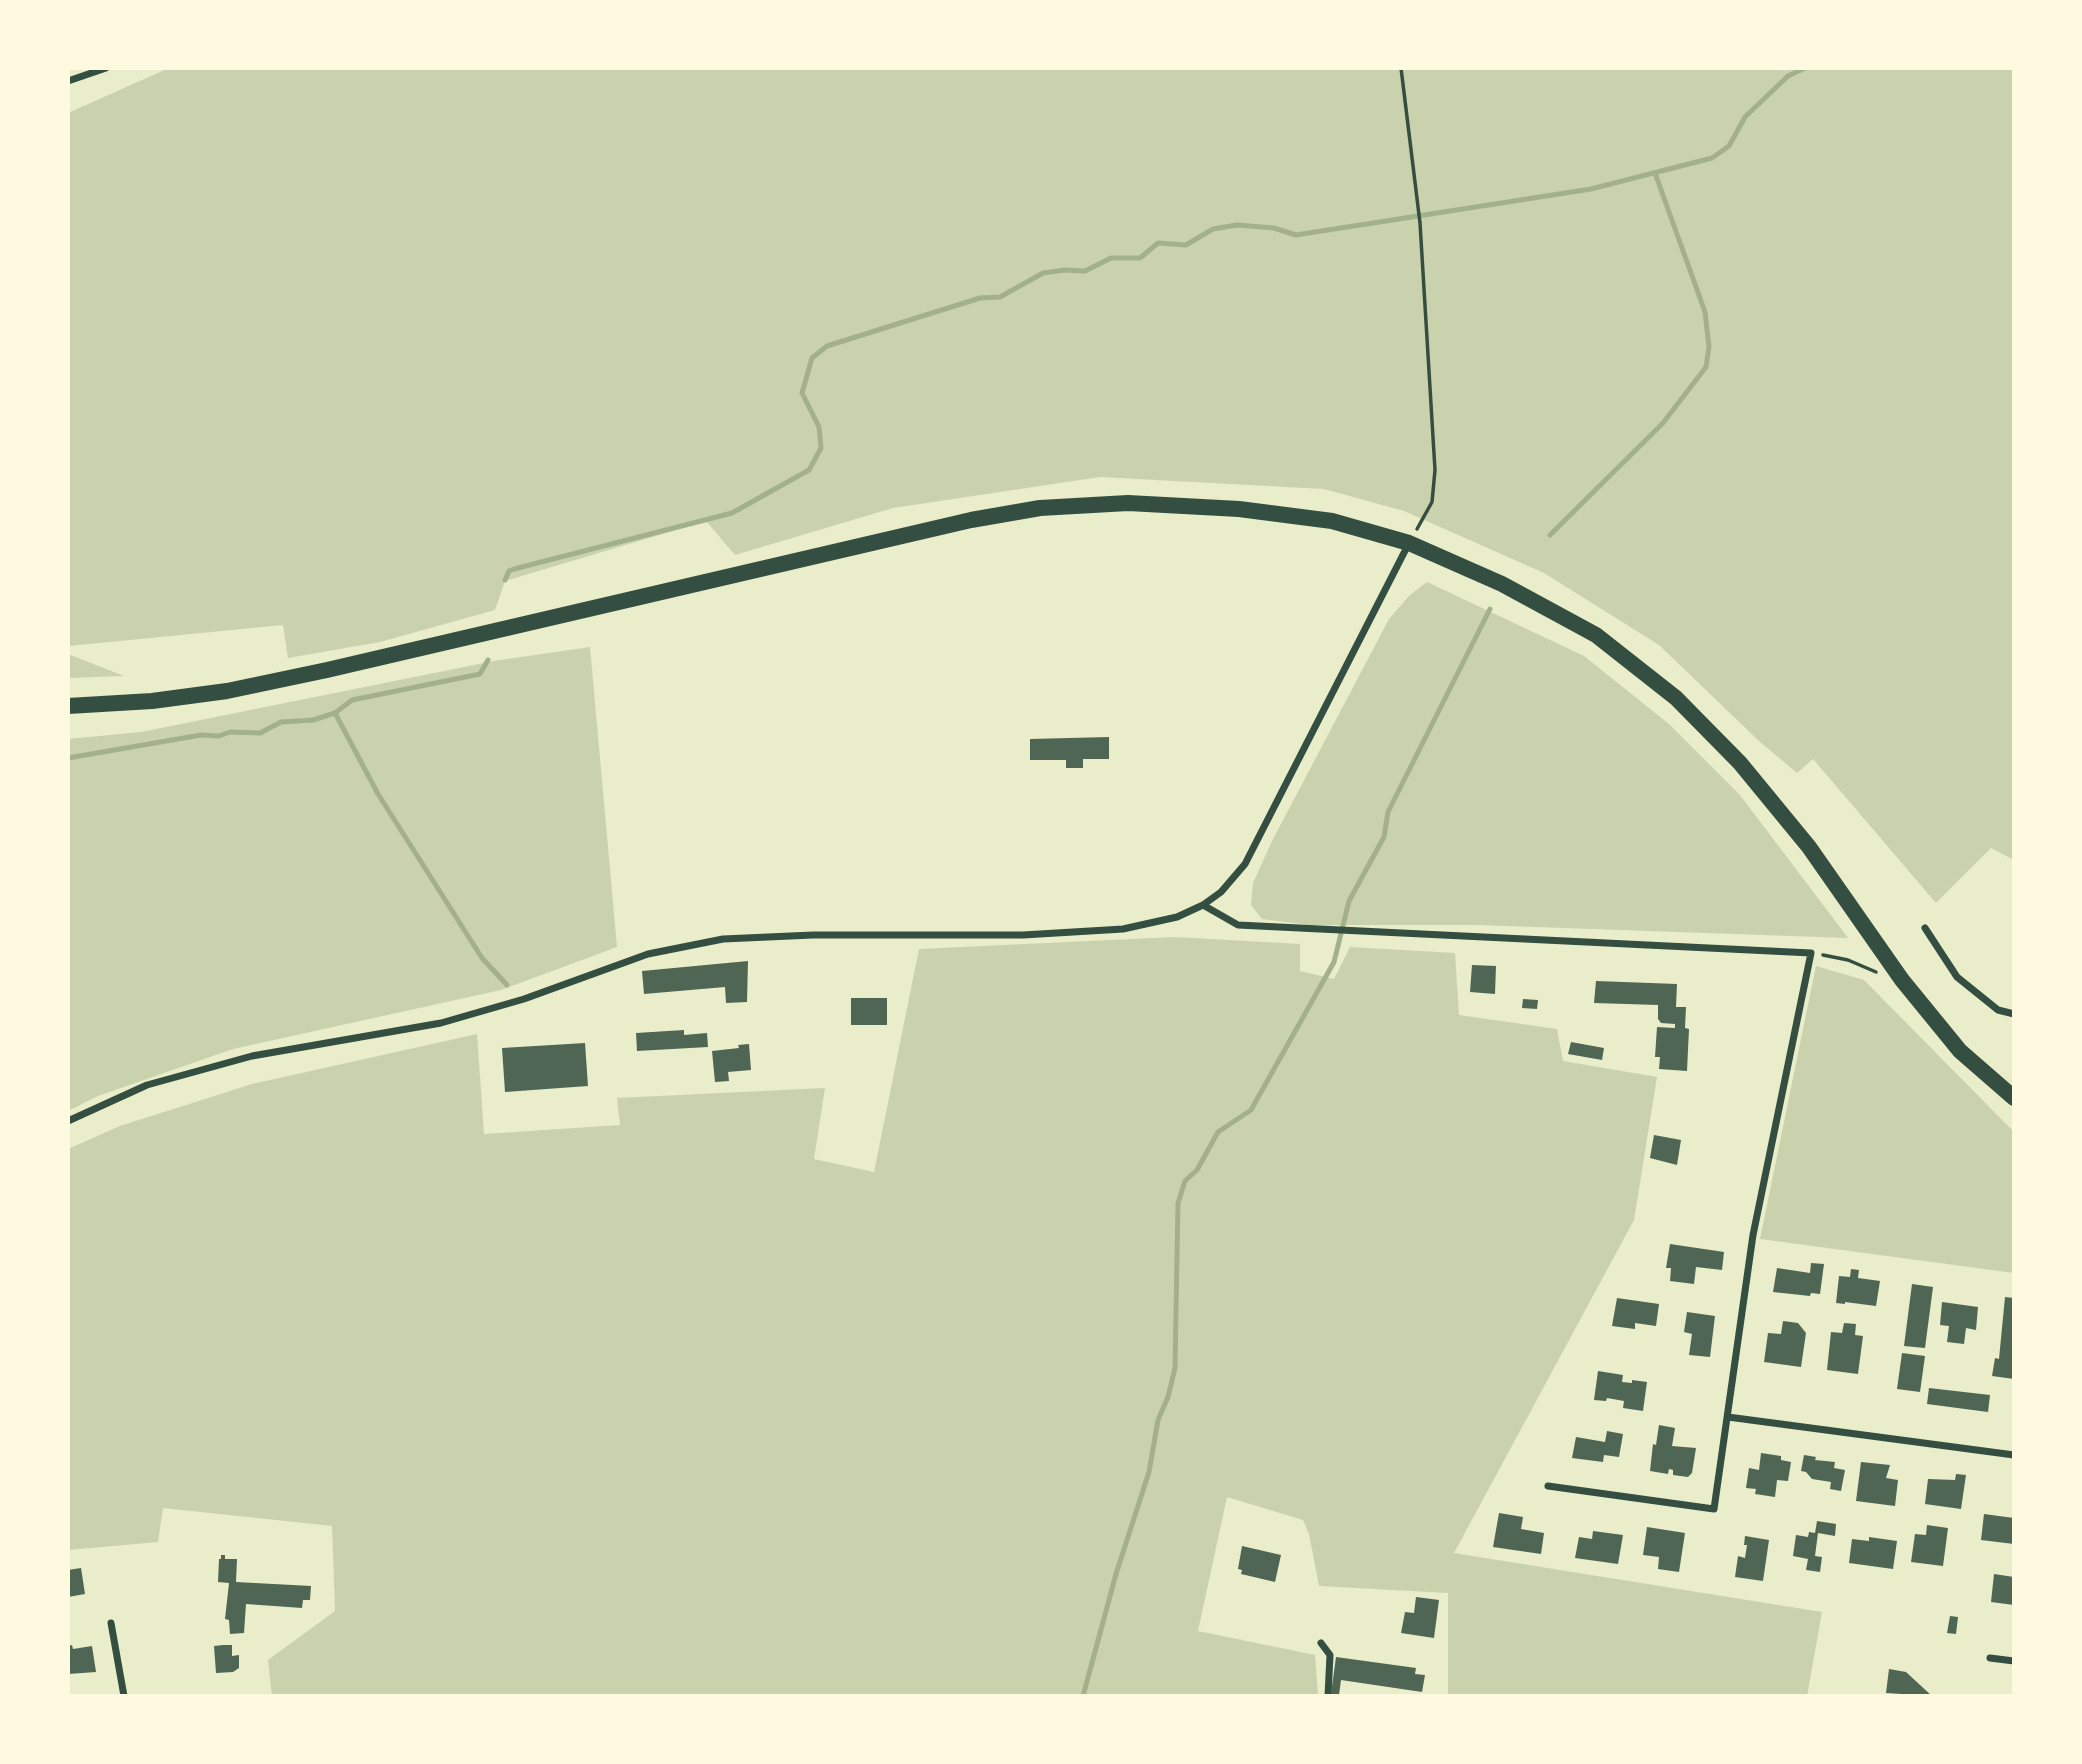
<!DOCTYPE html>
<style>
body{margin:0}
#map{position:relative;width:2082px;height:1764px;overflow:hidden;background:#e9edc9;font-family:"Sofia Sans Condensed",sans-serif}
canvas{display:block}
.frame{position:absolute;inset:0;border:70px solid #fefae0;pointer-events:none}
</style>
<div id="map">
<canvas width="2082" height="1764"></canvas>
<div class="frame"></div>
</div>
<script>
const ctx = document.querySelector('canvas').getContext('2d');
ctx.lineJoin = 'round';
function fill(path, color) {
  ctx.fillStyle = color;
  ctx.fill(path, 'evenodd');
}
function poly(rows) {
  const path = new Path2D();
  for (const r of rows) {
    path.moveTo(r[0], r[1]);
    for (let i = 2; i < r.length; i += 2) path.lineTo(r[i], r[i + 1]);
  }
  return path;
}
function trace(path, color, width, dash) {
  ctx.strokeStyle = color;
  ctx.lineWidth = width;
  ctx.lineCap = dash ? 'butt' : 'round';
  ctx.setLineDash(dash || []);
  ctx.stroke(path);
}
fill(poly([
 [169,68,2014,68,2014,860,1991,848,1936,903,1813,759,1797,773,1759,741,1659,645,1544,573,1404,511,1324,489,1100,477,893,508,735,555,706,521,505,581,495,610,380,642,288,658,283,625,68,646,68,113],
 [1427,582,1584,656,1669,724,1740,795,1848,938,1478,925,1309,925,1262,919,1251,905,1253,883,1272,841,1389,619,1410,595],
 [590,647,617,947,501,990,233,1049,98,1096,68,1111,68,739,141,732,494,661],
 [68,654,124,676,68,678],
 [1175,937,1300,944,1300,971,1334,979,1350,947,1455,953,1459,1015,1557,1029,1563,1061,1657,1077,1634,1220,1454,1553,1822,1612,1807,1696,1448,1696,1448,1593,1319,1586,1309,1534,1303,1520,1227,1497,1198,1631,1315,1655,1318,1696,272,1696,268,1660,335,1611,332,1526,163,1508,158,1542,68,1550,68,1149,120,1126,252,1084,477,1034,484,1134,620,1125,617,1098,825,1088,814,1159,874,1172,919,949],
 [1816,966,1864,980,2014,1132,2014,1273,1760,1239]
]), '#cad2ad');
trace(poly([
 [1550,535,1663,423,1706,367,1709,347,1705,312,1655,173],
 [505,580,509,571,514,569,732,513,809,470,821,448,819,427,802,393,812,358,827,346,980,298,1000,297,1043,273,1065,270,1085,271,1111,258,1140,258,1158,243,1186,245,1213,229,1237,225,1274,228,1296,235,1591,189,1712,158,1729,146,1745,117,1788,76,1805,68],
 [335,713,378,794,482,958,507,985],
 [68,758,201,735,219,736,230,732,260,733,281,722,313,720,335,713,352,700,480,674,488,660],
 [1083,1696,1116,1574,1149,1472,1158,1420,1168,1397,1175,1368,1178,1203,1185,1181,1197,1170,1218,1132,1251,1110,1334,962,1349,901,1384,837,1388,812,1490,609]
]), '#a3b18a', 5);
fill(poly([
 [1109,737,1109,759,1083,759,1083,768,1066,768,1066,760,1030,760,1030,739],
 [748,961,747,1002,726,1003,725,987,644,994,642,971],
 [1472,965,1496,966,1495,994,1470,992],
 [1596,981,1677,984,1676,1007,1686,1007,1685,1028,1689,1029,1687,1071,1659,1069,1660,1057,1655,1057,1657,1027,1675,1028,1675,1024,1661,1023,1658,1019,1658,1005,1594,1003],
 [851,998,887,998,887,1025,851,1025],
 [1523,999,1538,1000,1537,1009,1522,1008],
 [684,1030,684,1035,707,1033,708,1047,637,1051,636,1033],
 [1571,1042,1604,1048,1602,1060,1568,1054],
 [585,1043,588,1086,505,1092,502,1048],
 [749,1044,751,1070,728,1072,729,1081,715,1082,712,1051,739,1048,738,1045],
 [1654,1135,1681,1140,1677,1165,1650,1158],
 [1670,1244,1724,1252,1722,1270,1696,1267,1694,1284,1670,1281,1671,1268,1666,1268],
 [1811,1263,1824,1264,1820,1294,1811,1293,1810,1296,1773,1292,1777,1268,1810,1273],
 [1851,1269,1859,1270,1858,1278,1880,1281,1876,1306,1845,1302,1845,1304,1836,1303,1839,1276,1850,1277],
 [1912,1284,1933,1287,1925,1348,1904,1346],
 [2005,1297,2014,1298,2014,1379,1992,1376,1995,1358,1999,1359],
 [1617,1298,1659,1304,1656,1326,1635,1323,1635,1329,1612,1326],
 [1942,1302,1978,1307,1976,1330,1966,1328,1964,1344,1947,1342,1949,1326,1940,1325],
 [1687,1312,1715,1316,1710,1357,1689,1355,1692,1334,1684,1332],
 [1783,1321,1798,1323,1806,1333,1801,1367,1764,1362,1768,1333,1781,1334],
 [1844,1323,1856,1324,1855,1335,1863,1336,1858,1374,1827,1370,1831,1332,1842,1333],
 [1902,1353,1925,1356,1920,1392,1897,1389],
 [1598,1371,1623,1375,1622,1382,1632,1383,1632,1380,1647,1382,1643,1411,1623,1408,1624,1401,1607,1398,1606,1401,1594,1400],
 [1929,1388,1990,1395,1988,1412,1927,1404],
 [1659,1425,1675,1428,1672,1446,1696,1448,1692,1473,1688,1477,1673,1475,1673,1470,1669,1469,1668,1474,1650,1471,1653,1444,1656,1445],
 [1607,1431,1623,1434,1619,1457,1604,1455,1603,1462,1572,1458,1576,1437,1605,1442],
 [1761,1453,1781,1456,1781,1460,1791,1462,1788,1481,1777,1480,1775,1497,1755,1494,1756,1489,1746,1488,1749,1468,1759,1470],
 [1804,1455,1816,1457,1815,1460,1835,1462,1834,1468,1845,1470,1841,1491,1830,1489,1831,1482,1812,1479,1806,1472,1801,1471],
 [1861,1462,1890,1465,1886,1478,1898,1480,1895,1506,1856,1501],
 [1956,1474,1966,1475,1961,1509,1925,1504,1928,1479,1955,1480],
 [1499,1513,1523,1517,1521,1529,1544,1533,1541,1554,1493,1547],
 [1984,1514,2014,1518,2014,1544,1981,1540],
 [1817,1521,1836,1524,1835,1536,1818,1533,1815,1556,1822,1557,1820,1572,1806,1570,1808,1559,1793,1556,1796,1535,1808,1537,1809,1532,1815,1533],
 [1927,1525,1948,1528,1943,1566,1911,1562,1915,1534,1926,1535],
 [1647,1527,1685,1533,1679,1572,1658,1569,1659,1557,1643,1555],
 [1593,1531,1623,1535,1618,1564,1575,1558,1579,1537,1592,1539],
 [1745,1536,1769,1540,1763,1581,1735,1577,1738,1556,1745,1558,1747,1545,1744,1545],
 [1869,1537,1897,1541,1893,1569,1849,1563,1852,1539,1869,1541],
 [1242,1546,1281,1555,1275,1582,1241,1574,1242,1570,1238,1569],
 [221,1555,225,1555,225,1559,237,1559,236,1582,311,1586,310,1600,303,1600,302,1608,246,1604,244,1633,230,1634,229,1620,225,1619,229,1583,218,1582,219,1559,221,1559],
 [81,1568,85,1594,68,1597,68,1570],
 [1994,1574,2014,1577,2014,1605,1991,1602],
 [1416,1597,1439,1600,1434,1638,1401,1633,1405,1612,1414,1613],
 [1950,1616,1958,1617,1956,1634,1947,1633],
 [72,1645,73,1649,92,1646,96,1672,68,1674,68,1646],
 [223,1645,232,1645,232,1656,239,1655,239,1668,233,1672,216,1673,214,1646],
 [1336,1657,1416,1668,1415,1674,1425,1675,1422,1692,1341,1680,1339,1695,1331,1694],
 [1889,1669,1906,1672,1932,1696,1886,1693]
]), '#4f6655');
trace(poly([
 [1401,68,1420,223,1435,470,1432,502,1417,529],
 [1823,955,1848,960,1876,972]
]), '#344e41', 3.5);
trace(poly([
 [68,81,106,68],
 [1203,905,1238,925,1811,953,1753,1235,1714,1509,1548,1486],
 [1925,928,1957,977,1998,1010,2014,1014],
 [68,1121,147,1085,252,1056,441,1023,524,999,648,954,723,939,813,935,1023,935,1123,929,1177,917,1203,905,1221,892,1245,864,1409,543],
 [1728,1417,2014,1455],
 [111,1623,124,1696],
 [1321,1643,1330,1655,1328,1696],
 [1990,1658,2014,1661]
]), '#344e41', 7);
trace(poly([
 [68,706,152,701,227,691,327,670,971,520,1040,508,1128,503,1239,509,1332,521,1409,543,1502,584,1596,635,1676,698,1740,763,1809,847,1902,980,1960,1051,2014,1098]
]), '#344e41', 16);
</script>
